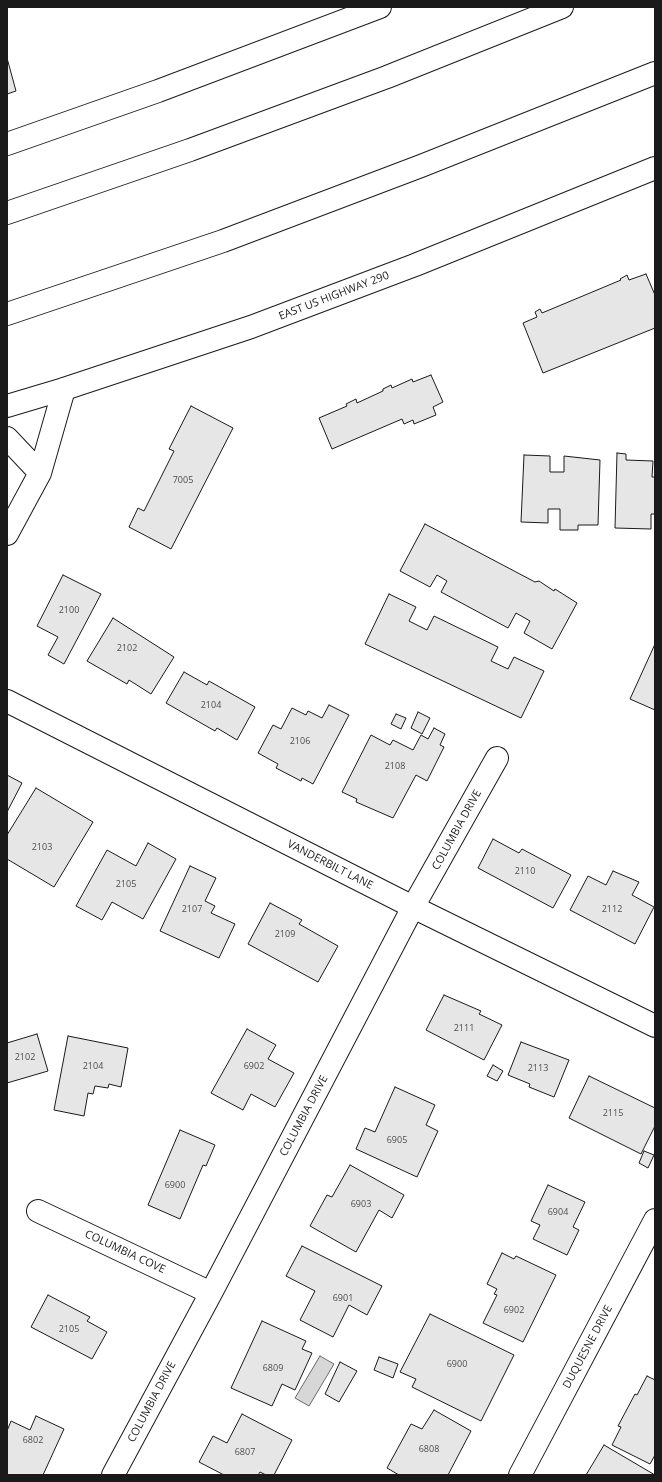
<!DOCTYPE html>
<style>
body{margin:0}
#map{position:relative;width:662px;height:1482px;overflow:hidden;background:#fff;font-family:"Open Sans",sans-serif}
canvas{display:block}
.frame{position:absolute;inset:0;border:8px solid #1a1a1a;pointer-events:none}
</style>
<div id="map">
<canvas width="662" height="1482"></canvas>
<div class="frame"></div>
</div>
<script>
const ctx = document.querySelector('canvas').getContext('2d');
ctx.lineJoin = 'round';
function fill(path, color) {
  ctx.fillStyle = color;
  ctx.fill(path, 'evenodd');
}
function poly(rows) {
  const path = new Path2D();
  for (const r of rows) {
    path.moveTo(r[0], r[1]);
    for (let i = 2; i < r.length; i += 2) path.lineTo(r[i], r[i + 1]);
  }
  return path;
}
function trace(path, color, width, dash) {
  ctx.strokeStyle = color;
  ctx.lineWidth = width;
  ctx.lineCap = dash ? 'butt' : 'round';
  ctx.setLineDash(dash || []);
  ctx.stroke(path);
}
function write(font, color, halo, rows, align = 'center') {
  ctx.font = font + ' "Open Sans",sans-serif';
  ctx.lineWidth = 3;
  ctx.setLineDash([]);
  ctx.textBaseline = 'middle';
  ctx.strokeStyle = halo;
  ctx.fillStyle = color;
  for (const [text, x, y, turn = 0] of rows) {
    ctx.save();
    ctx.translate(x, y);
    ctx.rotate((+turn || 0) * Math.PI / 180);
    ctx.textAlign = isNaN(turn) ? turn : align;
    if (halo) ctx.strokeText(text, 0, 0);
    ctx.fillText(text, 0, 0);
    ctx.restore();
  }
}
const water = poly([
 [320,1356,334,1364,309,1406,295,1398,320,1356]
]);
fill(water, '#d7d7d7');
trace(water, '#6a6a6a', 1);
const building = poly([
 [7,58,16,91,7,94,7,58],
 [646,274,655,295,655,328,543,373,523,323,537,317,535,312,540,309,542,313,621,280,620,279,627,275,629,280,646,274],
 [431,375,443,402,433,407,436,415,414,424,413,420,404,424,402,419,332,449,319,418,347,406,346,404,356,399,357,403,383,391,383,389,391,385,392,388,412,379,413,382,431,375],
 [191,406,233,428,171,549,129,527,138,508,144,511,174,451,169,449,191,406],
 [617,453,626,454,626,460,653,461,652,477,655,477,655,514,651,514,651,529,615,528,617,453],
 [524,455,550,456,550,472,564,472,564,456,600,460,598,525,578,525,578,530,560,530,560,509,548,509,548,523,521,522,524,455],
 [425,524,535,582,539,581,554,591,555,589,577,603,552,649,524,633,530,621,516,613,508,628,441,592,447,581,437,575,430,587,400,571,425,524],
 [63,575,101,594,64,664,48,655,58,637,37,626,63,575],
 [389,594,416,607,409,621,427,630,434,616,498,647,491,661,508,669,514,657,544,671,521,718,365,644,389,594],
 [113,618,174,657,151,694,129,680,127,684,87,661,113,618],
 [655,644,655,710,630,699,655,644],
 [184,672,207,685,209,681,255,707,237,740,217,728,215,731,166,703,184,672],
 [329,705,349,715,313,784,302,778,301,781,276,768,278,764,258,753,273,725,281,729,292,708,306,715,308,711,322,718,329,705],
 [418,712,430,718,422,734,411,728,418,712],
 [396,714,406,718,401,729,391,724,396,714],
 [434,728,445,734,440,745,444,747,427,781,416,775,393,818,356,802,357,799,342,792,371,735,390,745,393,740,413,750,421,735,428,739,434,728],
 [7,775,22,783,7,812,7,775],
 [36,788,93,822,54,887,7,859,7,835,36,788],
 [493,839,519,853,522,849,571,875,553,908,478,868,493,839],
 [148,843,176,859,143,919,112,902,102,920,76,906,107,850,136,866,148,843],
 [190,866,216,878,205,901,215,906,211,913,235,924,219,958,160,931,190,866],
 [613,871,639,882,632,895,654,907,635,944,570,910,588,876,606,885,613,871],
 [270,903,302,920,299,924,338,946,318,982,248,944,270,903],
 [444,995,481,1011,479,1014,502,1025,484,1060,426,1030,444,995],
 [247,1029,276,1045,268,1059,294,1073,275,1107,251,1094,243,1110,211,1093,247,1029],
 [37,1034,48,1071,7,1083,7,1043,37,1034],
 [68,1036,128,1048,121,1087,109,1084,108,1088,95,1086,93,1094,88,1093,84,1116,54,1110,68,1036],
 [521,1042,569,1060,554,1097,529,1087,530,1084,508,1075,521,1042],
 [493,1065,503,1071,497,1081,487,1076,493,1065],
 [589,1076,655,1108,655,1126,641,1154,569,1118,589,1076],
 [395,1087,435,1105,426,1125,438,1131,417,1177,356,1149,365,1128,375,1132,395,1087],
 [180,1130,215,1145,206,1166,203,1165,180,1219,148,1205,180,1130],
 [644,1151,654,1155,648,1168,639,1163,644,1151],
 [350,1165,404,1195,392,1218,379,1210,356,1252,310,1226,327,1195,332,1197,350,1165],
 [548,1185,585,1202,573,1227,579,1230,567,1255,533,1239,540,1225,531,1221,548,1185],
 [302,1246,382,1286,367,1315,349,1305,333,1337,300,1320,315,1291,286,1276,302,1246],
 [502,1253,514,1259,516,1256,556,1275,523,1342,483,1323,497,1295,494,1294,497,1289,487,1284,502,1253],
 [48,1295,90,1317,87,1321,107,1332,92,1359,31,1327,48,1295],
 [430,1314,514,1355,481,1421,412,1387,416,1379,400,1372,430,1314],
 [262,1321,306,1341,302,1349,312,1353,295,1390,282,1384,272,1406,231,1388,262,1321],
 [379,1357,398,1364,393,1378,374,1370,379,1357],
 [340,1362,357,1371,339,1402,325,1394,340,1362],
 [647,1376,655,1380,655,1455,650,1464,612,1445,621,1427,618,1426,635,1394,637,1395,647,1376],
 [434,1410,471,1431,448,1475,399,1475,387,1468,411,1424,422,1429,434,1410],
 [242,1414,292,1440,274,1475,266,1475,260,1472,258,1475,224,1475,199,1462,213,1436,227,1443,242,1414],
 [36,1416,64,1429,43,1475,7,1475,7,1431,11,1421,30,1430,36,1416],
 [604,1445,655,1475,586,1475,604,1445]
]);
fill(building, '#e6e6e6');
trace(building, '#1a1a1a', 1);
const street = poly([
 [7,438,40,473],
 [7,534,40,473,64,389],
 [7,701,413,907,655,1026],
 [38,1211,211,1293],
 [113,1475,211,1293,413,907,497,758],
 [520,1475,655,1220]
]);
const secondary = poly([
 [7,144,158,91,380,7],
 [7,406,64,389,251,327,415,265,655,168]
]);
const highway = poly([
 [7,213,190,150,387,77,562,7],
 [7,314,223,241,421,166,655,73]
]);
trace(street, '#1a1a1a', 24);
trace(secondary, '#1a1a1a', 24);
trace(highway, '#1a1a1a', 24);
trace(street, '#fff', 22);
trace(secondary, '#fff', 22);
trace(highway, '#fff', 22);
write('9px', '#4d4d4d', null, [
 ["7005",183,480],
 ["2100",69,610],
 ["2102",127,648],
 ["2104",211,705],
 ["2106",300,741],
 ["2108",395,766],
 ["2103",42,847],
 ["2110",525,871],
 ["2105",126,884],
 ["2107",192,909],
 ["2112",612,909],
 ["2109",285,934],
 ["2111",464,1028],
 ["2102",25,1057],
 ["2104",93,1066],
 ["6902",254,1066],
 ["2113",538,1068],
 ["2115",613,1113],
 ["6905",397,1140],
 ["6900",175,1185],
 ["6903",361,1204],
 ["6904",558,1212],
 ["6901",343,1298],
 ["6902",514,1310],
 ["2105",69,1329],
 ["6900",457,1364],
 ["6809",273,1368],
 ["6802",33,1440],
 ["6808",429,1449],
 ["6807",245,1452]
]);
write('11px', '#1a1a1a', '#fff', [
 ["EAST US HIGHWAY 290",334,296,-21],
 ["COLUMBIA DRIVE",457,830,-61],
 ["VANDERBILT LANE",330,865,27],
 ["COLUMBIA DRIVE",304,1116,-62],
 ["COLUMBIA COVE",125,1252,25],
 ["DUQUESNE DRIVE",588,1347,-62],
 ["COLUMBIA DRIVE",152,1402,-62]
]);
</script>
